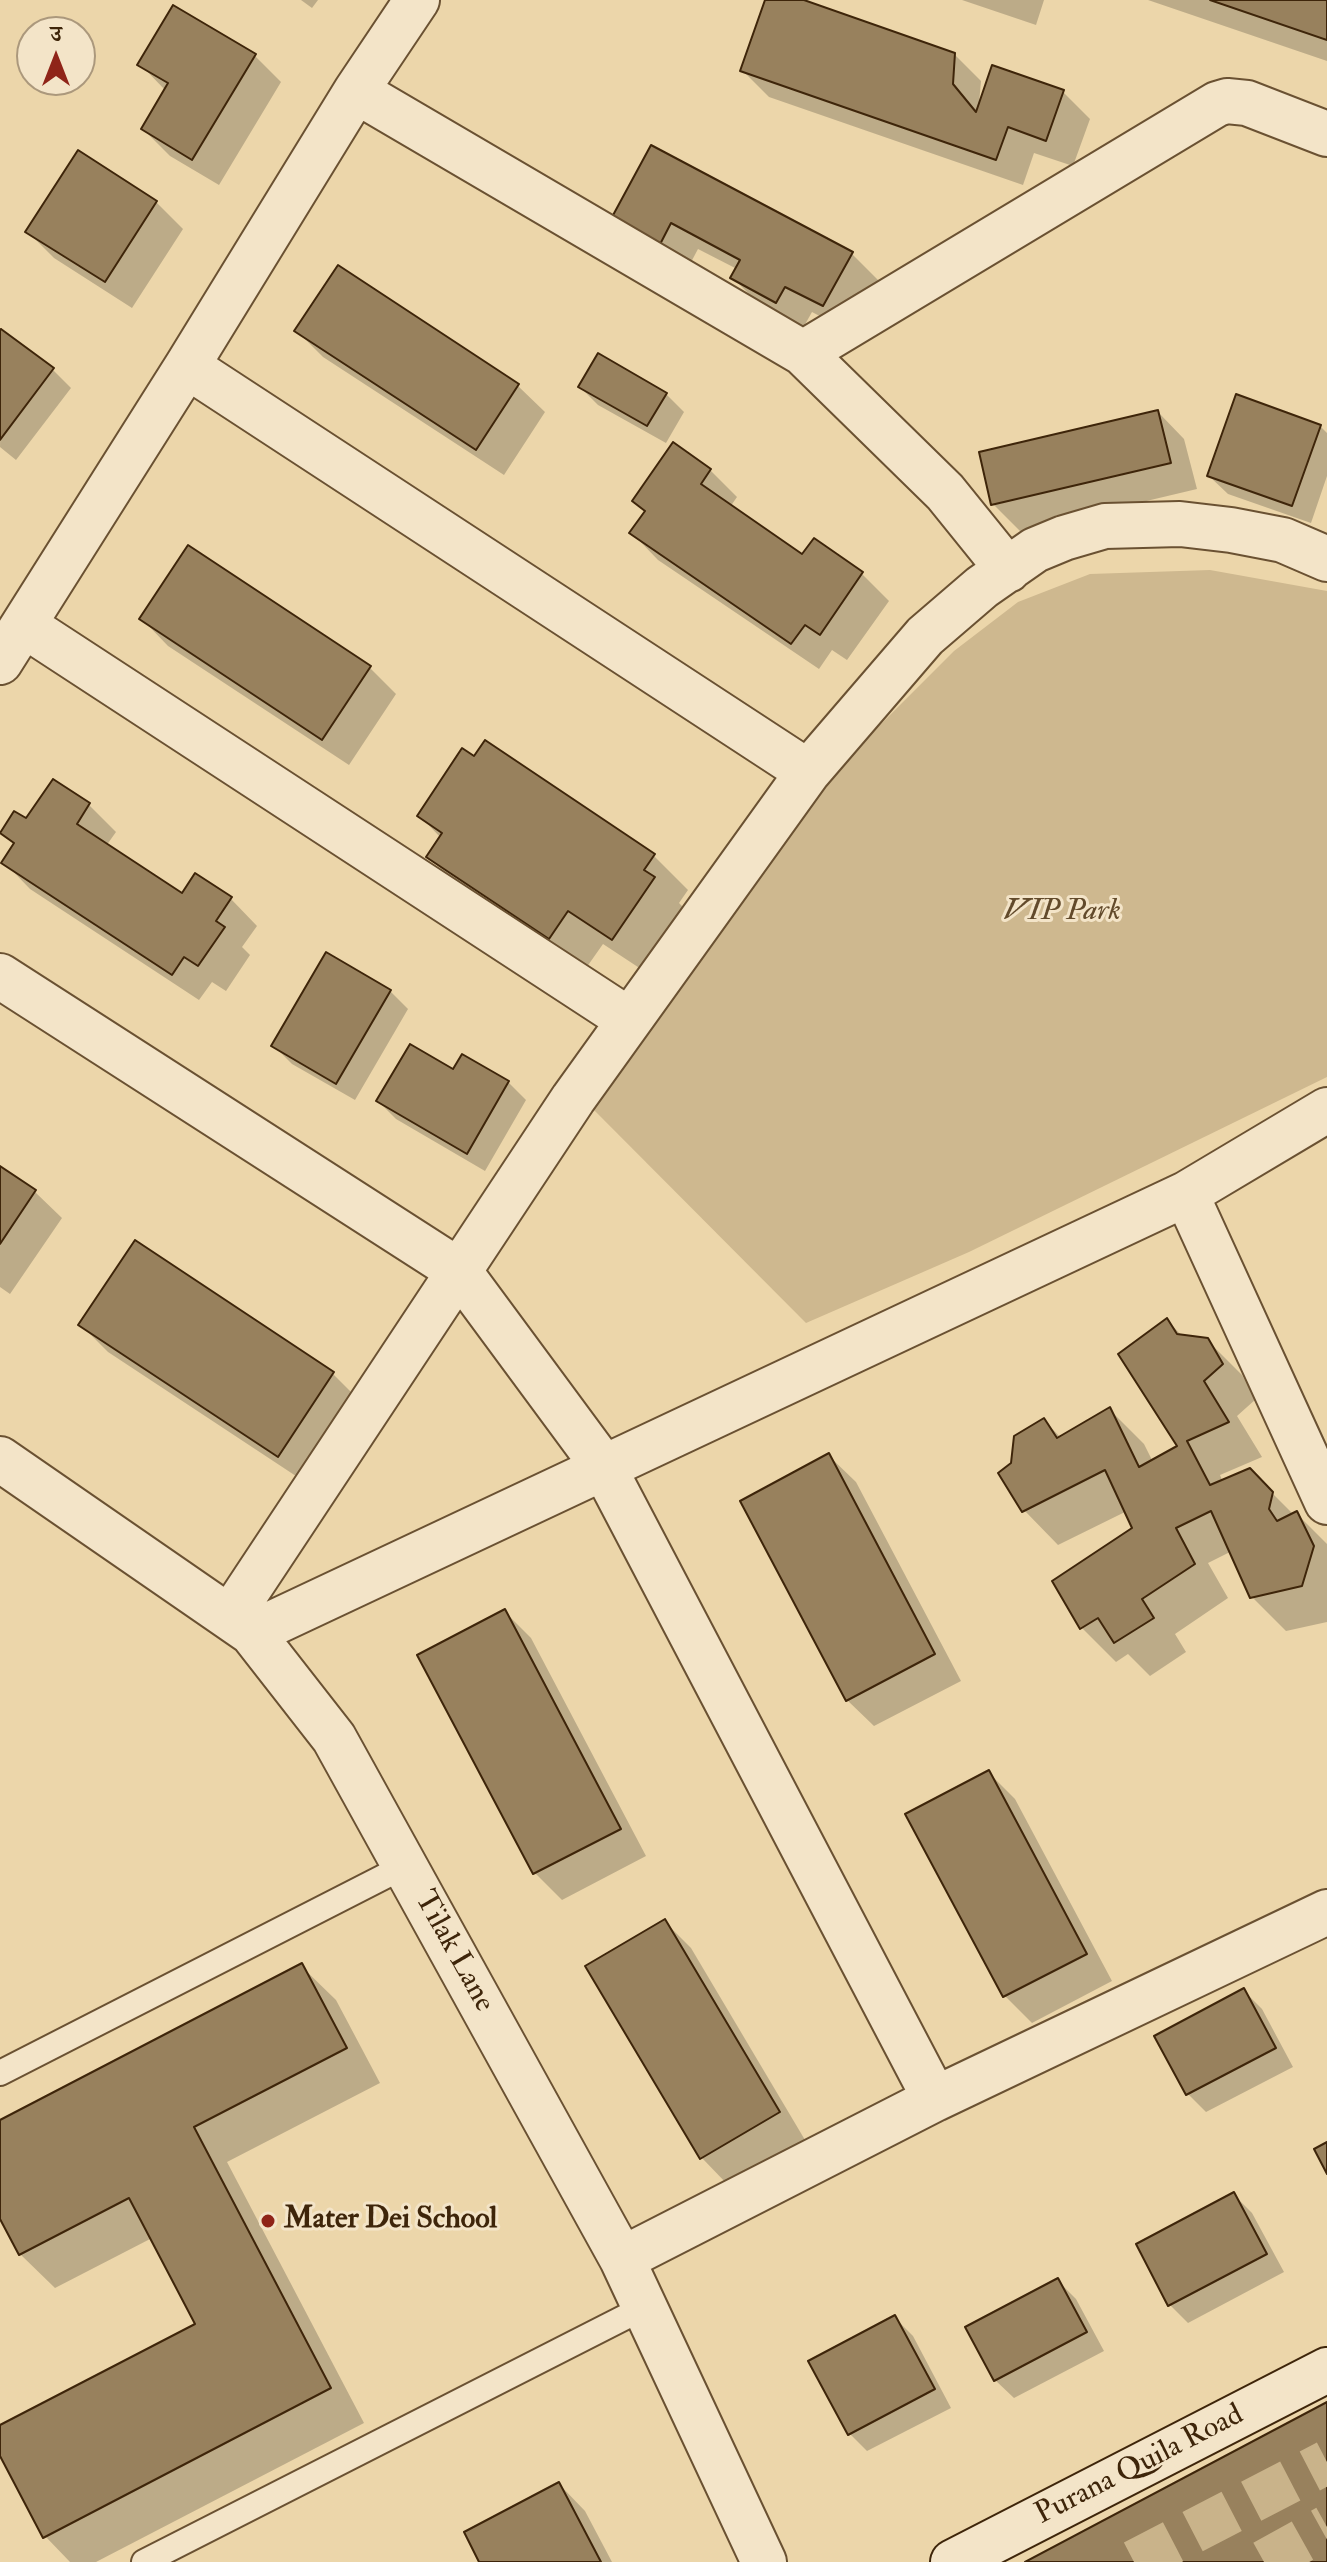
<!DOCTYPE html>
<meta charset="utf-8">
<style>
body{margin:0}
#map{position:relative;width:1327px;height:2562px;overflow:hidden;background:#ecd6aa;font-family:"IM FELL Double Pica","Noto Serif Devanagari",serif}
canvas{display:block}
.north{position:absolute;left:16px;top:16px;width:80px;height:80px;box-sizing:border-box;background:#f3e4c8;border:2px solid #ab987c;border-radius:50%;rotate:0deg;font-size:22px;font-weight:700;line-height:32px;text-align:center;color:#3e250a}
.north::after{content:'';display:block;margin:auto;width:28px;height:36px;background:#8f2418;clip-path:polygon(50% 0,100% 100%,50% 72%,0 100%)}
</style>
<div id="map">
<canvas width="1327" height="2562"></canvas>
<div class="north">उ</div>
</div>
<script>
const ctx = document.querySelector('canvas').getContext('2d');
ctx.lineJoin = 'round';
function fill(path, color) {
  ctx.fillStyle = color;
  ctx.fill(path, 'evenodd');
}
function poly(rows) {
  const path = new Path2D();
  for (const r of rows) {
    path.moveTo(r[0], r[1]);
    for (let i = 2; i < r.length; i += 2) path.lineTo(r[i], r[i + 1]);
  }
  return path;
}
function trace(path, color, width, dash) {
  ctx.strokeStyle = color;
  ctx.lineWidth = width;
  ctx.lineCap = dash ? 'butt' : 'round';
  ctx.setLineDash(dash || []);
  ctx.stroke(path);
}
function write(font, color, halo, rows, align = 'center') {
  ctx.font = font + ' "IM FELL Double Pica",serif';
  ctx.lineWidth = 6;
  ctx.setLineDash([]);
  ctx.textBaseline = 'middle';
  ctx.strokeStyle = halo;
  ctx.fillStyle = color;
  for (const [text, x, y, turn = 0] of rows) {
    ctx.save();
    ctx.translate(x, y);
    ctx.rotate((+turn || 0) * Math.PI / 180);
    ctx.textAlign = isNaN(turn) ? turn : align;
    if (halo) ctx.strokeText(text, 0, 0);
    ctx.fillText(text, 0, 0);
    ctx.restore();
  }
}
fill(poly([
 [1210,570,1327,591,1327,1077,969,1252,806,1323,584,1100,663,988,850,755,954,651,1018,602,1090,574]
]), '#ceb88f');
fill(poly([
 [301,0,318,0,312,8],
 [767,0,798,0,954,54,981,81,979,104,1063,92,1090,119,1073,166,1034,153,1023,185,769,97,743,71],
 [962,0,1044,0,1036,25],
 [1148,0,1327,0,1327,61],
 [255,56,281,82,219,185,170,156,143,129,166,91,140,64],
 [652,148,851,253,878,280,850,332,812,312,803,328,759,304,733,278,737,269,698,249,681,281,635,257],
 [156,202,183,229,132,308,54,258,28,232],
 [338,267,518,386,545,412,504,475,323,357,296,330],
 [2,331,53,370,71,388,16,460,0,447],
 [580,387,666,394,684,412,666,443,598,405],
 [1158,412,1184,439,1197,489,1020,531,993,504],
 [1320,426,1327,433,1327,476,1311,523,1228,494,1209,476],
 [710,470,737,497,730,507,803,557,814,541,862,574,889,601,847,660,832,650,819,669,658,560,632,533,646,513,634,501],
 [142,619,370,668,396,694,349,765,168,646],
 [53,781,89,805,116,832,106,846,183,896,196,876,231,899,257,926,242,947,250,955,226,991,212,982,199,1000,30,889,4,862,15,845,3,832,26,821],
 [419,815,654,856,688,890,679,903,688,912,647,973,603,944,584,971,463,891,429,857,441,838],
 [390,991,408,1009,355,1100,292,1064,274,1046],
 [463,1056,508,1082,526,1100,485,1171,396,1119,378,1101,454,1072],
 [0,1168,35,1192,62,1218,10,1294,0,1287],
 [135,1243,333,1374,360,1401,305,1482,108,1352,81,1325],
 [1167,1320,1183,1337,1207,1340,1242,1375,1256,1399,1237,1416,1262,1457,1220,1475,1223,1482,1249,1470,1294,1515,1296,1513,1327,1544,1327,1622,1286,1631,1252,1597,1232,1551,1208,1563,1228,1598,1175,1634,1186,1652,1150,1676,1128,1654,1116,1662,1082,1628,1135,1529,1127,1511,1058,1545,1024,1510,1013,1464,1044,1420,1061,1438,1110,1410,1144,1444,1153,1462,1180,1447],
 [829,1456,856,1482,961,1681,874,1726,847,1700],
 [505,1612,531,1638,646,1856,562,1900,535,1873,420,1656],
 [988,1772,1015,1799,1112,1981,1032,2023,1005,1996,908,1815],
 [665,1922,691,1948,805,2140,728,2185,702,2158,588,1967],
 [301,1966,336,2000,380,2083,227,2162,364,2423,96,2562,70,2562,45,2536,0,2451,0,2427,198,2324,152,2238,55,2288,20,2254,0,2215,0,2122],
 [1244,1991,1262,2009,1293,2067,1206,2112,1188,2094,1157,2037],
 [1234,2195,1252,2213,1284,2272,1188,2323,1170,2305],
 [1058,2281,1076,2299,1104,2351,1014,2398,995,2380],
 [895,2318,913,2336,951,2408,867,2451,849,2433],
 [559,2484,585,2511,612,2562,482,2562]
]), '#0003');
const building = poly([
 [765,0,804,0,955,53,953,84,976,112,992,65,1064,90,1046,141,1008,127,996,160,740,71,765,0],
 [1210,0,1327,0,1327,40,1210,0],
 [173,5,256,54,192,160,141,129,168,83,137,65,173,5],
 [651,145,853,252,823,306,785,287,776,303,730,278,740,260,671,223,654,256,605,230,651,145],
 [78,150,157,201,105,282,25,232,78,150],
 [338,265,519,384,476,450,294,331,338,265],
 [1,329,54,368,0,440,0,330,1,329],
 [598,353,667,393,647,426,578,387,598,353],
 [1236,394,1321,425,1292,506,1207,476,1236,394],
 [1158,410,1171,463,991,505,979,452,1158,410],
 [673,442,711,469,701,484,802,554,814,538,863,572,820,635,805,625,791,644,629,533,645,511,632,501,673,442],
 [188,545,371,666,322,740,139,619,188,545],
 [485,740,655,854,644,870,655,877,612,940,568,911,549,939,426,857,442,833,417,816,462,748,474,756,485,740],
 [53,779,90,803,77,824,182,893,195,873,232,897,216,921,225,927,198,966,184,957,172,975,1,863,14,843,0,833,14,811,26,818,53,779],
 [326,952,391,990,336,1084,271,1046,326,952],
 [410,1044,453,1069,462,1054,509,1081,467,1154,376,1101,410,1044],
 [0,1166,36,1190,0,1244,0,1166],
 [135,1240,334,1372,278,1457,78,1325,135,1240],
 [1167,1318,1177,1334,1208,1338,1223,1364,1204,1381,1229,1422,1187,1441,1210,1485,1250,1468,1273,1492,1269,1509,1277,1521,1297,1511,1314,1546,1302,1586,1250,1598,1211,1511,1176,1528,1195,1564,1142,1599,1154,1618,1114,1643,1098,1618,1080,1629,1052,1581,1132,1528,1105,1470,1022,1512,998,1473,1011,1463,1014,1436,1044,1418,1057,1438,1110,1407,1139,1467,1177,1446,1118,1354,1167,1318],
 [829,1453,935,1654,846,1701,740,1501,829,1453],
 [505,1609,621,1829,533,1874,417,1655,505,1609],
 [989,1770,1087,1954,1003,1997,905,1814,989,1770],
 [665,1919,780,2112,700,2159,585,1966,665,1919],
 [302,1963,347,2048,194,2127,331,2388,43,2538,0,2456,0,2425,195,2324,129,2198,19,2255,0,2219,0,2120,302,1963],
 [1244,1988,1276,2048,1186,2095,1154,2036,1244,1988],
 [1327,2142,1327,2174,1314,2149,1327,2142],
 [1234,2192,1267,2254,1168,2306,1136,2244,1234,2192],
 [1058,2278,1087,2332,994,2381,965,2327,1058,2278],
 [895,2315,935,2389,848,2435,808,2361,895,2315],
 [1327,2402,1327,2562,1025,2562,1327,2402],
 [559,2482,601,2562,479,2562,464,2532,559,2482]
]);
fill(building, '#98815d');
trace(building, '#3e250a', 2);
trace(poly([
 [1134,2562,1327,2462],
 [1264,2562,1327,2527]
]), '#c9b38a', 44, [44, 22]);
const lane = poly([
 [0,2073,405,1866],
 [144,2562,645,2307]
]);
const street = poly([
 [356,91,417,0],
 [803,353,945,492,1008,570],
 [187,366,356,91,803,353,1217,104,1227,101,1247,103,1327,134],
 [24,625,629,1020],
 [0,662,187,366,808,772],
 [0,976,459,1271,603,1466,935,2099],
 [1186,1194,1327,1110],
 [0,1459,252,1633,334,1738,622,2259,764,2562],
 [230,1617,573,1099,808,772,925,636,982,587,1035,550,1064,538,1105,526,1180,524,1231,530,1283,540,1327,559],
 [252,1633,1186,1194,1327,1502],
 [622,2259,935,2099,1327,1912]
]);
const secondary = poly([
 [953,2562,1327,2370]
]);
trace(lane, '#6a5132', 28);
trace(street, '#6a5132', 48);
trace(secondary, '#3e250a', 48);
trace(lane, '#f3e4c8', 24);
trace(street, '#f3e4c8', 44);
trace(secondary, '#f3e4c8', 44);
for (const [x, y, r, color] of [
 [268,2221,8,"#8f2418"]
]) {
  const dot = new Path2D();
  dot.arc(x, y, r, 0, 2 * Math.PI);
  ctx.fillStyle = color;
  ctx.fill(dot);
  trace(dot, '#f3e4c8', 3);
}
write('italic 30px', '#624a2b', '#f3e4c8', [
 ["VIP Park",1062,913]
]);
write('30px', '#3e250a', '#f3e4c8', [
 ["Tilak Lane",453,1952,61],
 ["Purana Quila Road",1140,2466,-27]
]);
write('bold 30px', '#3e250a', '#f3e4c8', [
 ["Mater Dei School",284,2221]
], 'left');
</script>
